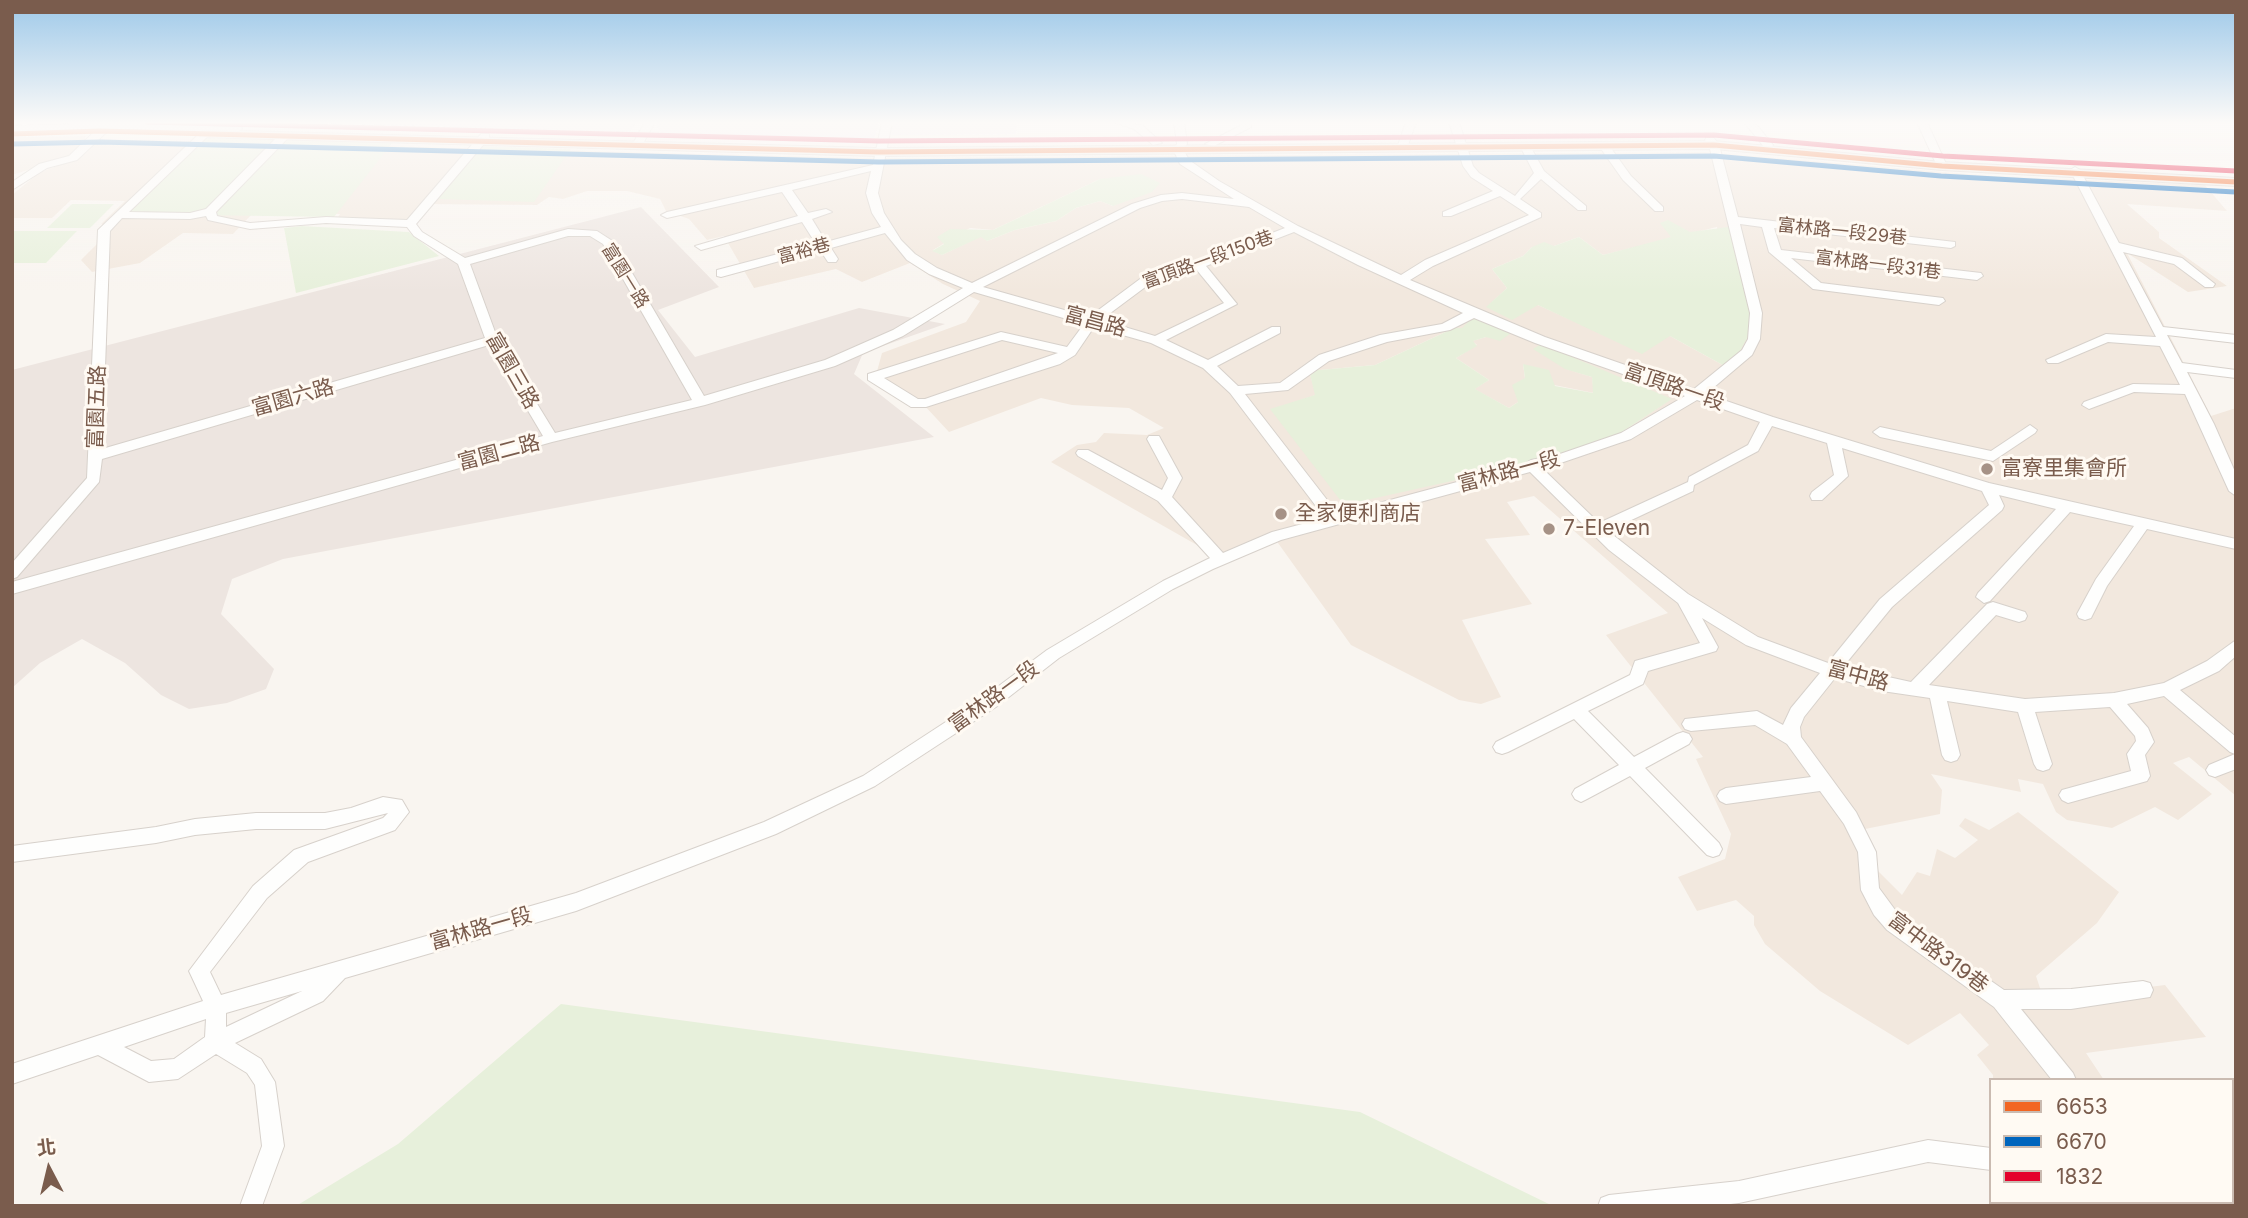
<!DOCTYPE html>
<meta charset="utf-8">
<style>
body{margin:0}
#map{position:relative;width:2248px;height:1218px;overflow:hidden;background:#f9f5f0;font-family:Inter,"Noto Sans TC",sans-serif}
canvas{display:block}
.frame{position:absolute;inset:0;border:14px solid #7a5c4d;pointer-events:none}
.legend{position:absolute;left:1989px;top:1078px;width:245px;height:126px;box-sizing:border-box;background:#fffaf3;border:2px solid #cabbb1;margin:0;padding:9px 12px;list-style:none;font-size:21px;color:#7a5c4d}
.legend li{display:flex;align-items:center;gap:14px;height:35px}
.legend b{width:35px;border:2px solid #cabbb1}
.north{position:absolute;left:14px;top:1134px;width:70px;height:70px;-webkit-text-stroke:5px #fffaf3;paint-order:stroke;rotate:353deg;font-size:19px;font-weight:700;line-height:28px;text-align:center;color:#7a5c4d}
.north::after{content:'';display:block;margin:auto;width:24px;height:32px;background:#7a5c4d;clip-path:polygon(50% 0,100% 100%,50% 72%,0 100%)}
</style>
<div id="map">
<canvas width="2248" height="1218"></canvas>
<div class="frame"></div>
<ul class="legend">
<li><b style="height:9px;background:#f26522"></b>6653</li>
<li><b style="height:9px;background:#0065bd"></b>6670</li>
<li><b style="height:9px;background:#e4002b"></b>1832</li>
</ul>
<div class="north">北</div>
</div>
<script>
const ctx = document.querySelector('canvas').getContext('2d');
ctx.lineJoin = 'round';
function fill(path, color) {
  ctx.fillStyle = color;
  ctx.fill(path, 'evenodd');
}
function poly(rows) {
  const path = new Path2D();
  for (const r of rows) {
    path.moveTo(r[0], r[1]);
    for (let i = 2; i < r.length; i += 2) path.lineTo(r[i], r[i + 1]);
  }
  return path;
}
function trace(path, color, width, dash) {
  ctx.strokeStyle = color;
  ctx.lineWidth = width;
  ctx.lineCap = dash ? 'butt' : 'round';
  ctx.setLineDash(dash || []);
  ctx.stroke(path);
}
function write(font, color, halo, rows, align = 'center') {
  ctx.font = font + ' Inter,"Noto Sans TC",sans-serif';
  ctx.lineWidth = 6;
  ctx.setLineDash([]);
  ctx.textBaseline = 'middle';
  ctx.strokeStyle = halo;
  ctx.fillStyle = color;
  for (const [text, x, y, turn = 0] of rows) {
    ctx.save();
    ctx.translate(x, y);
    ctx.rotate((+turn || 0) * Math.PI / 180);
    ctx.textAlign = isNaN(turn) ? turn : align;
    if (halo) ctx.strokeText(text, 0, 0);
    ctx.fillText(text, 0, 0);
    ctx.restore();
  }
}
fill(poly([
 [86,136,84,143,66,158,12,175,12,137],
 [99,139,870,158,1705,152,1992,176,2205,185,2227,211,2127,204,2159,232,2159,238,2227,286,2188,292,2127,253,2211,416,2236,408,2236,796,2189,757,2173,763,2212,794,2178,820,2155,807,2112,828,2067,820,2056,812,2043,784,2018,779,2021,792,1931,774,1942,790,1940,814,1860,830,1873,866,1902,895,1917,872,1930,876,1937,849,1955,858,1978,840,1959,826,1965,818,1989,830,2018,812,2119,892,2097,923,2036,976,2044,1000,2165,985,2206,1037,2086,1053,2104,1080,1993,1080,1993,1075,1977,1055,1989,1045,1960,1013,1908,1045,1820,991,1765,944,1754,925,1754,916,1736,900,1697,911,1678,877,1725,859,1731,834,1696,759,1703,757,1606,635,1668,613,1534,496,1507,502,1530,535,1485,539,1532,604,1462,620,1501,697,1481,704,1459,700,1351,645,1273,536,1218,557,1051,462,1077,445,1096,442,1104,433,1147,435,1164,428,1129,408,1072,405,1041,398,949,432,923,404,876,375,882,353,966,322,980,301,943,284,910,263,862,282,836,269,754,288,724,236,707,240,689,219,666,211,660,199,627,191,587,191,563,199,549,197,537,205,422,204,410,222,336,220,340,214,254,212,233,234,183,233,140,263,92,272,81,260,112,229,101,224,125,201,71,200,52,218,12,218,12,195,40,172,75,160],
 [1100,179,1113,206,1100,201,1076,208,1056,221,1015,230,987,241,981,236,942,255,933,250,970,228,993,230],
 [1717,227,1730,369,1670,336,1602,334,1538,305,1487,307,1507,288,1492,269,1523,256,1532,247,1554,246,1579,237,1603,255],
 [1454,328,1486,337,1472,341,1477,345,1456,358,1489,380,1474,389,1509,408,1518,402,1525,378,1523,364,1554,385,1594,393,1592,377,1565,369,1671,399,1605,443,1271,410,1316,395,1308,367,1320,370,1375,365]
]), '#f2e8de');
fill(poly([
 [641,207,719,287,658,310,695,357,859,308,945,324,863,353,854,374,934,437,283,559,232,579,221,614,274,669,266,689,227,703,189,709,161,695,125,663,82,639,40,663,12,688,12,370]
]), '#ede5e0');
fill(poly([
 [274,122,636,122,630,132],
 [655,122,879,122,874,140,661,134],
 [893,122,1017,122,1016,134,890,135]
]), '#f6eef6');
fill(poly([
 [206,138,393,142,334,217,128,214],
 [480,146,571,149,534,202,438,199],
 [1141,174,1160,183,1152,192,1113,206,1100,201,1076,208,1056,221,1015,230,987,241,981,237,942,255,932,251,944,244,937,237,950,229,993,230,1100,179],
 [72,204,114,204,90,228,47,228],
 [1668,220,1690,232,1736,226,1756,322,1730,369,1670,336,1642,354,1538,305,1512,320,1486,307,1507,288,1492,269,1523,256,1532,247,1544,242,1554,246,1579,237,1603,255,1671,237,1660,223],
 [302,226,409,232,439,256,296,293,284,228],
 [12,231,77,231,46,263,12,263],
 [1475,315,1511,333,1500,341,1486,337,1473,341,1477,346,1456,358,1489,380,1475,389,1509,408,1518,402,1512,385,1525,378,1523,364,1549,370,1555,386,1593,393,1592,377,1565,369,1533,349,1541,344,1672,399,1605,443,1542,461,1344,505,1270,409,1315,395,1308,366,1320,370,1375,365,1454,328,1462,328],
 [561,1004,1360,1112,1553,1206,296,1206,398,1144],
 [2236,1098,2236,1206,2078,1206,2083,1202,2232,1202,2232,1100]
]), '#e7f0db');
const minor = poly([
 [645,122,655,122,640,149,632,149,631,147,645,122],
 [882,122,892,122,878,193,884,213,901,240,915,254,937,268,972,283,1132,204,1161,195,1182,193,1234,199,1180,164,1173,149,1177,144,1174,122,1184,122,1187,144,1183,149,1189,160,1219,181,1298,226,1401,275,1425,260,1529,215,1500,196,1451,216,1443,216,1443,212,1493,191,1471,177,1463,166,1449,122,1459,122,1473,166,1479,173,1515,196,1534,173,1520,146,1529,144,1544,171,1586,206,1586,210,1578,210,1541,179,1520,199,1541,213,1541,217,1433,266,1410,280,1545,337,1694,389,1742,350,1748,339,1750,313,1709,145,1705,140,1706,138,1714,138,1719,145,1738,217,1955,242,1955,246,1951,248,1774,228,1781,250,1981,273,1983,276,1977,280,1791,258,1821,283,1943,298,1945,301,1939,305,1813,289,1769,252,1762,227,1740,224,1762,313,1760,339,1752,355,1706,394,1773,417,1989,483,2236,539,2236,549,2147,529,2107,586,2091,618,2085,620,2079,618,2077,614,2096,579,2134,526,2070,512,1990,601,1984,603,1976,597,1978,593,2056,509,1999,495,2004,506,2002,510,1892,607,1843,667,1911,682,1987,604,1993,602,2025,612,2027,616,2025,620,2019,622,1996,615,1929,685,2025,699,2114,693,2164,683,2207,661,2236,640,2236,656,2219,671,2180,690,2236,737,2236,769,2215,777,2209,775,2206,770,2209,765,2235,754,2230,752,2164,696,2127,704,2148,728,2154,742,2145,755,2150,776,2147,781,2068,803,2062,800,2059,795,2062,790,2131,771,2127,754,2136,741,2135,736,2110,707,2035,712,2052,764,2049,769,2043,771,2037,769,2034,764,2018,712,1947,701,1960,755,1957,760,1951,762,1945,760,1942,755,1930,698,1882,691,1835,678,1804,717,1800,727,1801,737,1856,812,1876,852,1879,888,1901,918,2004,990,2071,989,2143,981,2150,983,2153,990,2150,997,2071,1009,2021,1009,2073,1073,2076,1080,2052,1080,1994,1007,1887,930,1874,915,1861,890,1858,852,1844,824,1820,791,1726,804,1720,801,1717,796,1720,791,1726,788,1811,777,1787,744,1755,725,1691,731,1685,729,1682,724,1685,719,1757,711,1783,725,1791,708,1820,673,1746,645,1702,618,1718,647,1716,651,1648,671,1643,684,1588,711,1634,757,1677,734,1683,732,1689,734,1692,739,1689,744,1645,768,1719,843,1722,849,1719,855,1713,857,1707,855,1630,776,1587,799,1581,802,1575,799,1572,794,1575,789,1619,765,1574,719,1508,752,1502,754,1496,752,1493,747,1496,742,1630,675,1635,661,1700,643,1678,603,1609,550,1530,472,1281,540,1213,569,1173,589,1059,658,996,707,875,786,776,834,576,911,345,978,323,1001,235,1043,261,1059,275,1082,284,1146,262,1206,240,1206,262,1146,255,1085,247,1073,216,1054,178,1079,149,1082,98,1055,12,1084,12,1064,203,1001,189,971,253,886,294,850,383,818,388,813,325,829,256,829,195,835,156,843,12,862,12,846,156,827,195,819,256,813,325,813,351,808,383,797,402,800,409,812,395,830,308,862,267,898,210,972,221,995,576,893,764,822,863,776,984,697,1047,650,1163,581,1210,558,1158,501,1078,456,1076,453,1078,450,1088,450,1162,490,1168,478,1147,439,1149,436,1159,436,1182,478,1172,497,1223,553,1272,532,1325,518,1230,393,1203,368,1151,343,1094,327,1075,355,1060,364,926,407,911,407,868,380,868,374,1001,332,1067,347,1084,324,974,292,903,336,835,366,705,405,552,442,12,594,12,582,543,436,489,345,102,459,99,482,17,577,12,579,12,563,87,478,98,230,202,131,110,129,77,160,47,168,12,190,12,182,39,164,69,156,97,129,12,132,12,126,107,123,241,127,242,129,237,132,207,131,209,134,208,136,129,212,190,213,206,209,279,135,287,135,287,139,216,212,217,216,250,223,326,217,407,220,481,134,489,134,489,138,416,224,422,232,465,258,568,229,597,231,614,242,704,396,825,360,893,330,963,288,929,274,907,260,885,233,831,248,838,259,836,262,828,262,820,250,721,277,717,276,717,270,816,244,802,222,701,250,695,246,798,216,782,192,667,218,661,215,667,212,873,165,882,122],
 [871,171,866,193,872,213,881,227,826,242,812,219,832,212,826,209,808,213,792,190,871,171],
 [1182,199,1249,207,1285,228,1223,252,1140,279,1089,317,983,287,1140,208,1162,201,1182,199],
 [206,216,208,220,250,229,326,223,407,227,414,236,458,264,485,338,102,449,110,231,122,218,190,219,206,216],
 [1294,232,1358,265,1463,313,1442,324,1380,335,1319,355,1280,383,1238,386,1217,366,1280,333,1280,327,1272,327,1208,360,1166,340,1237,304,1206,266,1294,232],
 [568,236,590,236,603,244,692,400,555,433,498,340,470,264,568,236],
 [1196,269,1224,303,1155,336,1101,320,1148,285,1196,269],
 [1474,318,1535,343,1685,396,1621,433,1557,455,1531,460,1524,464,1338,514,1245,394,1288,390,1329,361,1387,342,1450,330,1474,318],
 [1002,340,1058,353,925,399,918,399,884,378,1002,340],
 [1697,400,1760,422,1748,445,1689,477,1688,482,1599,523,1543,469,1631,439,1697,400],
 [1772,426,1827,443,1834,475,1812,492,1810,496,1812,500,1822,500,1848,476,1842,448,1982,491,1989,505,1880,599,1828,663,1758,637,1688,594,1608,531,1693,491,1694,485,1758,451,1772,426],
 [302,991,226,1027,226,1013,302,991],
 [206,1019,205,1037,174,1059,151,1061,124,1047,206,1019],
 [1114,122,1142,125,1162,143,1153,145,1134,129,1114,122],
 [1240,122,1250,122,1251,127,1214,146,1205,144,1240,126,1240,122],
 [1406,122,1416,122,1407,148,1402,151,1397,148,1406,122],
 [1744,122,1754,122,1773,145,1772,147,1764,147,1744,122],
 [1917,122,1927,122,1947,166,1946,168,1937,166,1917,122],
 [1600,144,1608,144,1631,176,1663,207,1663,211,1655,211,1623,180,1599,146,1600,144],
 [2075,167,2080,170,2119,243,2182,258,2215,284,2213,287,2205,287,2174,264,2123,252,2163,327,2236,335,2236,343,2167,335,2182,363,2236,370,2236,378,2187,372,2214,424,2236,474,2236,496,2229,491,2185,394,2134,392,2089,409,2082,405,2084,402,2133,384,2180,385,2160,346,2108,342,2058,363,2048,363,2046,360,2106,334,2156,337,2070,170,2075,167],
 [2030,425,2037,430,2035,433,1993,461,1880,437,1873,432,1880,427,1991,451,2030,425],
 [1928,1140,1991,1148,1991,1170,1928,1162,1739,1203,1714,1206,1598,1206,1601,1198,1609,1195,1739,1181,1928,1140],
 [2114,1202,2139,1202,2140,1206,2115,1206,2114,1202]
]);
const major = poly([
 [204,130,879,148,1714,141,1942,162,2236,178,2236,186,1942,170,1714,149,879,156,199,137,199,131,204,130]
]);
trace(minor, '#d7d1cb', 2);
trace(major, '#dad1cc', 2);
fill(minor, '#fefefd');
fill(major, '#f3eee8');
trace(poly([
 [12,134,100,131,879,152,1714,145,1942,166,2236,182]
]), '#f26522', 5);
trace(poly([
 [12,144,100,142,879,162,1714,156,1941,176,2235,192]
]), '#0065bd', 5);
trace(poly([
 [148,122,879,141,1714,135,1943,156,2236,171]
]), '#e4002b', 5);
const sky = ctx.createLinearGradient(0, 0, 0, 292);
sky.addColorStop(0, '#9ec9e9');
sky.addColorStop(0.42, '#fcfaf8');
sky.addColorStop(1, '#fcfaf800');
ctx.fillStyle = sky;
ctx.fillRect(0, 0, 2248, 292);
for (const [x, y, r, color] of [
 [1987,469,7,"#a69286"],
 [1281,514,7,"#a69286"],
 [1549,529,7,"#a69286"]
]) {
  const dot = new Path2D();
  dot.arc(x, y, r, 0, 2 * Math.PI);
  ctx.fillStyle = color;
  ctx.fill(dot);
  trace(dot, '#fffaf3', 2.5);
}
write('18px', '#7a5c4d', '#fffaf3', [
 ["富林路一段29巷",1842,232,6],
 ["富裕巷",804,251,-15],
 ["富頂路一段150巷",1208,260,-20],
 ["富林路一段31巷",1878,265,7],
 ["富園一路",625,276,58]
]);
write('21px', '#7a5c4d', '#fffaf3', [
 ["富昌路",1095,322,15],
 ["富園三路",512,371,60],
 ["富頂路一段",1674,387,19],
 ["富園六路",293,398,-16],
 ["富園五路",97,407,-88],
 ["富園二路",499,453,-15],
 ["富林路一段",1509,472,-15],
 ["富中路",1858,676,15],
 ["富林路一段",994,697,-36],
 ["富林路一段",481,929,-16],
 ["富中路319巷",1938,953,37]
]);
write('21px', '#7a5c4d', '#fffaf3', [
 ["富寮里集會所",2001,469],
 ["全家便利商店",1295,514],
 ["7-Eleven",1563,529]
], 'left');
</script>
